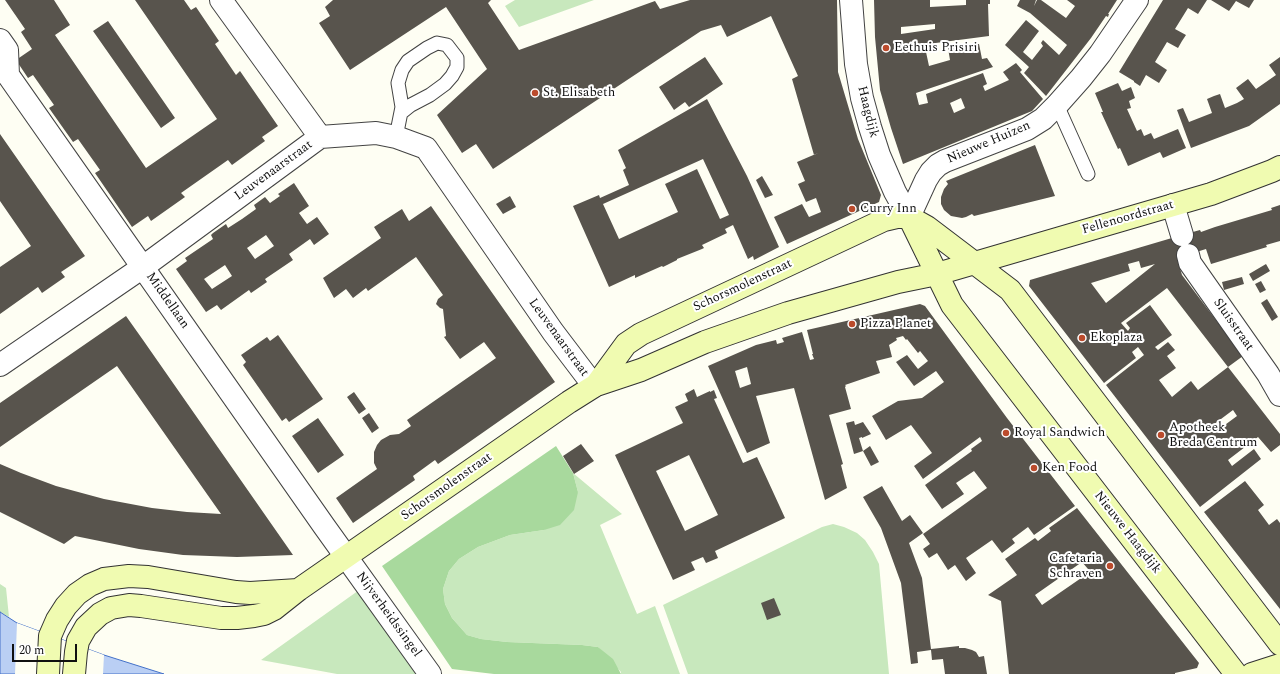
<!DOCTYPE html>
<style>
body{margin:0}
#map{position:relative;width:1280px;height:674px;overflow:hidden;background:#fefef3;font-family:Spectral,serif}
canvas{display:block}
.scale{position:absolute;left:12px;top:644px;width:65px;height:18px;box-sizing:border-box;border:2px solid #101010;border-top:0;padding-left:5px;font-size:12px;line-height:14px;white-space:nowrap;color:#101010;-webkit-text-stroke:3px #fff;paint-order:stroke}
</style>
<div id="map">
<canvas width="1280" height="674"></canvas>
<div class="scale">20 m</div>
</div>
<script>
const ctx = document.querySelector('canvas').getContext('2d');
ctx.lineJoin = 'round';
function fill(path, color) {
  ctx.fillStyle = color;
  ctx.fill(path, 'evenodd');
}
function poly(rows) {
  const path = new Path2D();
  for (const r of rows) {
    path.moveTo(r[0], r[1]);
    for (let i = 2; i < r.length; i += 2) path.lineTo(r[i], r[i + 1]);
  }
  return path;
}
function trace(path, color, width, dash) {
  ctx.strokeStyle = color;
  ctx.lineWidth = width;
  ctx.lineCap = dash ? 'butt' : 'round';
  ctx.setLineDash(dash || []);
  ctx.stroke(path);
}
function write(font, color, halo, rows, align = 'center') {
  ctx.font = font + ' Spectral,serif';
  ctx.lineWidth = 4;
  ctx.setLineDash([]);
  ctx.textBaseline = 'middle';
  ctx.strokeStyle = halo;
  ctx.fillStyle = color;
  for (const [text, x, y, turn = 0] of rows) {
    ctx.save();
    ctx.translate(x, y);
    ctx.rotate((+turn || 0) * Math.PI / 180);
    ctx.textAlign = isNaN(turn) ? turn : align;
    if (halo) ctx.strokeText(text, 0, 0);
    ctx.fillText(text, 0, 0);
    ctx.restore();
  }
}
fill(poly([
 [515,0,594,0,519,27,505,6],
 [573,473,622,514,600,525,637,614,655,606,680,674,621,674,621,672,598,647,582,645,507,642,481,639,467,635,452,618,445,604,443,589,449,571,459,559,478,547,510,535,544,530,578,492],
 [833,524,844,527,857,533,865,540,873,552,879,564,889,674,688,674,663,605,822,527],
 [0,584,6,588,9,617,0,612],
 [362,588,419,674,337,674,261,660]
]), '#c8e8bd');
fill(poly([
 [556,446,573,473,578,492,574,510,560,525,544,530,510,535,478,547,459,559,449,571,443,589,445,604,452,618,467,635,481,639,507,642,582,645,598,647,613,659,621,674,494,674,452,669,382,566]
]), '#a8d99d');
const water = poly([
 [0,612,17,623,104,655,164,674,0,674,0,612]
]);
fill(water, '#bacff4');
trace(water, '#4471c8', 1);
fill(poly([
 [17,623,104,655,103,674,15,674]
]), '#fefef3');
fill(poly([
 [5,0,54,0,70,25,55,35,146,168,217,119,135,0,184,0,191,10,196,7,219,41,215,44,236,75,240,71,278,126,262,137,265,141,232,165,228,160,181,193,185,197,151,221,148,216,132,227,95,173,100,170,78,139,73,142,49,108,54,105,33,75,28,78,16,60,32,49,21,32,25,29],
 [333,0,491,0,488,3,519,50,655,1,660,9,690,0,837,0,838,72,858,139,881,195,879,202,787,244,774,217,802,204,809,217,821,212,816,198,806,202,798,184,805,181,797,162,818,153,814,155,792,79,798,76,771,16,727,37,721,25,701,31,493,169,476,144,462,153,437,115,487,69,446,7,350,70,319,23,330,16,325,7],
 [874,0,930,0,930,7,966,5,966,0,990,0,990,4,988,4,989,36,928,44,928,48,912,50,913,53,926,52,929,66,950,60,948,48,979,44,982,59,987,58,993,67,916,93,919,105,928,103,926,94,983,73,987,84,983,86,985,91,1009,80,1003,72,1016,63,1022,70,1020,72,1043,99,1032,111,903,164,891,128,880,90,875,37],
 [935,24,935,29,901,34,901,27],
 [961,98,965,108,954,113,950,103],
 [1020,0,1036,0,1034,6,1037,0,1041,0,1066,18,1075,6,1067,0,1117,0,1108,14,1109,14,1108,17,1106,16,1091,38,1046,96,1024,73,1029,67,1005,45,1026,20,1039,31,1023,52,1032,60,1043,46,1041,43,1043,40,1059,55,1067,45,1030,13,1017,6],
 [1163,0,1207,0,1198,14,1188,8,1175,29,1186,35,1182,41,1178,48,1167,42,1155,62,1167,70,1159,83,1146,75,1140,86,1134,82,1134,81,1119,72],
 [1211,0,1254,0,1249,8,1236,1,1229,11],
 [108,21,175,118,161,128,93,31],
 [705,57,723,84,689,107,685,102,674,110,659,87],
 [1280,57,1280,104,1249,126,1191,148,1177,110,1183,108,1189,122,1212,113,1207,99,1214,96,1220,94,1225,108,1237,103,1244,99,1236,88,1248,79,1256,89,1276,75,1269,65],
 [1118,83,1122,91,1131,87,1135,98,1129,101,1131,108,1127,109,1137,131,1141,129,1144,136,1151,133,1154,139,1178,129,1186,148,1163,158,1160,152,1128,166,1120,148,1118,149,1101,112,1103,112,1095,93],
 [707,99,747,176,779,247,754,260,753,256,748,259,733,225,725,229,727,233,702,245,704,248,702,249,677,259,677,260,663,267,662,266,635,278,635,275,609,287,573,206,599,195,600,198,629,185,623,170,626,168,618,150],
 [703,159,729,215,720,219,697,169,665,184,678,212,619,239,603,204],
 [0,134,85,256,61,272,65,277,42,293,38,287,0,314,0,267,31,246,0,201],
 [1035,145,1055,196,974,216,972,214,966,217,962,218,951,216,944,210,941,204,941,197,944,189,948,184,946,181],
 [762,176,773,195,765,198,756,180],
 [294,183,309,206,299,213,307,224,317,217,329,234,314,245,310,239,289,254,293,260,265,279,267,282,251,293,249,290,221,310,217,305,206,312,176,269,187,261,185,258,213,239,211,235,213,233,226,224,228,228,242,219,256,209,254,205,265,197,270,203,280,196,278,194],
 [266,235,274,246,255,259,247,248],
 [225,265,232,276,212,289,204,279],
 [510,196,516,207,503,214,496,204],
 [1280,205,1280,241,1266,245,1267,247,1211,264,1206,249,1177,258,1182,275,1243,356,1228,367,1167,288,1121,323,1128,331,1130,328,1126,323,1150,305,1172,335,1155,347,1158,350,1168,342,1175,350,1167,356,1176,368,1159,380,1172,397,1191,381,1198,390,1228,367,1280,434,1280,445,1271,452,1258,437,1228,460,1232,466,1254,449,1261,459,1200,507,1106,385,1144,355,1138,347,1132,352,1136,358,1104,383,1029,286,1030,280,1182,235,1200,230,1201,232,1215,227,1272,210,1271,208],
 [1139,261,1141,268,1155,264,1106,303,1091,283,1130,271,1128,264],
 [1233,410,1237,416,1214,433,1209,428],
 [431,206,555,382,438,464,435,460,413,476,415,480,353,523,336,498,377,469,374,463,374,452,377,445,381,440,390,435,399,434,411,426,407,420,496,358,484,342,460,359,444,337,446,336,443,309,440,308,436,304,438,299,443,295,416,257,368,291,366,288,353,298,346,289,334,298,323,278,381,238,374,227,402,209,409,221],
 [1266,264,1270,271,1253,281,1249,274],
 [1242,277,1244,284,1224,290,1222,282],
 [1261,281,1266,290,1260,293,1255,284],
 [1267,299,1278,317,1272,321,1261,303],
 [920,304,925,306,1007,418,1075,506,1034,535,1028,527,1012,539,1015,543,1002,553,992,540,966,558,976,573,966,581,955,565,948,570,937,553,929,558,923,549,930,544,923,534,987,488,974,471,956,483,964,494,942,509,925,485,972,451,971,449,982,441,980,437,923,479,914,466,932,453,911,425,886,440,872,416,898,401,922,398,944,382,936,371,914,386,896,362,907,355,918,369,928,361,920,351,918,353,907,339,906,340,903,336,896,338,897,340,889,345,892,357,876,361,880,373,845,385,846,386,845,387,851,409,829,415,843,464,841,465,847,488,825,500,794,388,756,396,770,443,747,453,708,366,756,345,776,340,777,344,784,342,782,338,802,332,810,360,814,359,812,354,813,354,807,330],
 [747,367,751,384,740,388,735,371],
 [126,316,143,340,293,555,237,557,183,555,139,549,75,536,64,544,0,512,0,464,21,473,56,486,104,499,152,508,187,512,221,514,117,366,0,447,0,403],
 [278,335,323,399,289,422,286,418,282,421,243,365,246,362,241,355,267,337,270,341],
 [694,389,697,397,710,391,710,392,714,390,717,398,714,399,743,463,757,457,785,518,715,551,718,558,706,563,703,557,691,562,695,570,673,580,615,455,683,423,675,407,688,401,685,394],
 [689,455,718,515,685,531,656,471],
 [354,392,366,409,359,414,347,397],
 [369,413,379,428,372,433,362,418],
 [318,418,344,455,318,473,292,436],
 [854,421,855,425,863,422,871,434,862,438,862,437,859,438,863,451,854,454,846,423],
 [581,444,594,461,574,474,563,456],
 [870,446,879,462,871,466,863,451],
 [1245,481,1264,505,1258,510,1269,525,1277,519,1280,523,1280,609,1204,512],
 [882,486,902,521,910,515,923,533,909,543,922,578,931,649,959,646,959,648,965,648,972,650,976,652,979,657,984,656,987,674,945,674,943,659,932,660,931,650,917,652,918,663,911,664,901,583,881,528,863,497],
 [1077,508,1199,663,1197,668,1175,673,1175,674,1009,674,1001,601,988,595,1017,575,1005,559,1035,538,1038,541,1051,531,1049,528],
 [1082,562,1088,569,1085,571,1087,574,1042,605,1035,595],
 [774,598,781,615,767,620,761,603]
]), '#58544d');
const lane = poly([
 [1057,105,1088,174],
 [396,137,402,107,398,83,402,70,408,61,427,48,437,43,447,45,457,58,457,67,452,76,445,84,430,95,411,105,401,113]
]);
const street = poly([
 [221,0,320,137],
 [851,0,856,64,862,98,870,127,879,155,895,192,909,217],
 [0,40,7,50,8,75,324,526,430,674],
 [1173,205,1182,235],
 [909,217,926,180,931,172,938,165,945,161,1027,129,1043,119,1057,105,1081,78,1100,54,1137,0],
 [1188,255,1190,263,1268,374,1280,395],
 [0,365,143,267,320,137,376,133,396,137,426,148,553,332,594,386]
]);
const secondary = poly([
 [909,217,952,305,1236,674],
 [596,385,626,344,641,334,884,220,897,217,909,217,927,227,1010,290,1280,644],
 [48,674,50,636,57,620,66,606,77,594,90,585,104,579,129,576,148,577,236,592,250,593,298,590],
 [74,674,76,652,78,641,86,627,100,614,111,608,129,605,141,606,221,618,237,618,254,616,264,614,274,609,298,590,569,402,596,385,641,370,705,342,788,313,898,282,937,274,1211,194,1272,171,1280,167],
 [1252,674,1280,665]
]);
trace(lane, '#434343', 15);
trace(street, '#434343', 24);
trace(secondary, '#323232', 24);
trace(lane, '#fff', 13);
trace(street, '#fff', 22);
trace(secondary, '#f0fbb1', 22);
for (const [x, y, r, color] of [
 [886,48,4,"#bb4b2c"],
 [535,93,4,"#bb4b2c"],
 [852,209,4,"#bb4b2c"],
 [852,324,4,"#bb4b2c"],
 [1082,338,4,"#bb4b2c"],
 [1006,433,4,"#bb4b2c"],
 [1161,435,4,"#bb4b2c"],
 [1034,468,4,"#bb4b2c"],
 [1110,566,4,"#bb4b2c"]
]) {
  const dot = new Path2D();
  dot.arc(x, y, r, 0, 2 * Math.PI);
  ctx.fillStyle = color;
  ctx.fill(dot);
  trace(dot, '#fff', 1.5);
}
write('13px', '#101010', '#fff', [
 ["Eethuis Prisiri",894,48],
 ["St. Elisabeth",543,93],
 ["Curry Inn",860,209],
 ["Pizza Planet",860,324],
 ["Ekoplaza",1090,338],
 ["Apotheek",1169,428],
 ["Breda Centrum",1169,443],
 ["Royal Sandwich",1014,433],
 ["Ken Food",1042,468],
 ["Cafetaria",1102,559,"right"],
 ["Schraven",1102,574,"right"]
], 'left');
write('13px', '#101010', '#fff', [
 ["Haagdijk",867,112,76],
 ["Nieuwe Huizen",989,143,-23],
 ["Leuvenaarstraat",274,171,-36],
 ["Fellenoordstraat",1128,218,-16],
 ["Schorsmolenstraat",743,286,-25],
 ["Middellaan",167,301,55],
 ["Sluisstraat",1233,325,55],
 ["Leuvenaarstraat",558,338,54],
 ["Schorsmolenstraat",447,487,-35],
 ["Nieuwe Haagdijk",1127,533,52],
 ["Nijverheidssingel",388,615,54]
]);
</script>
